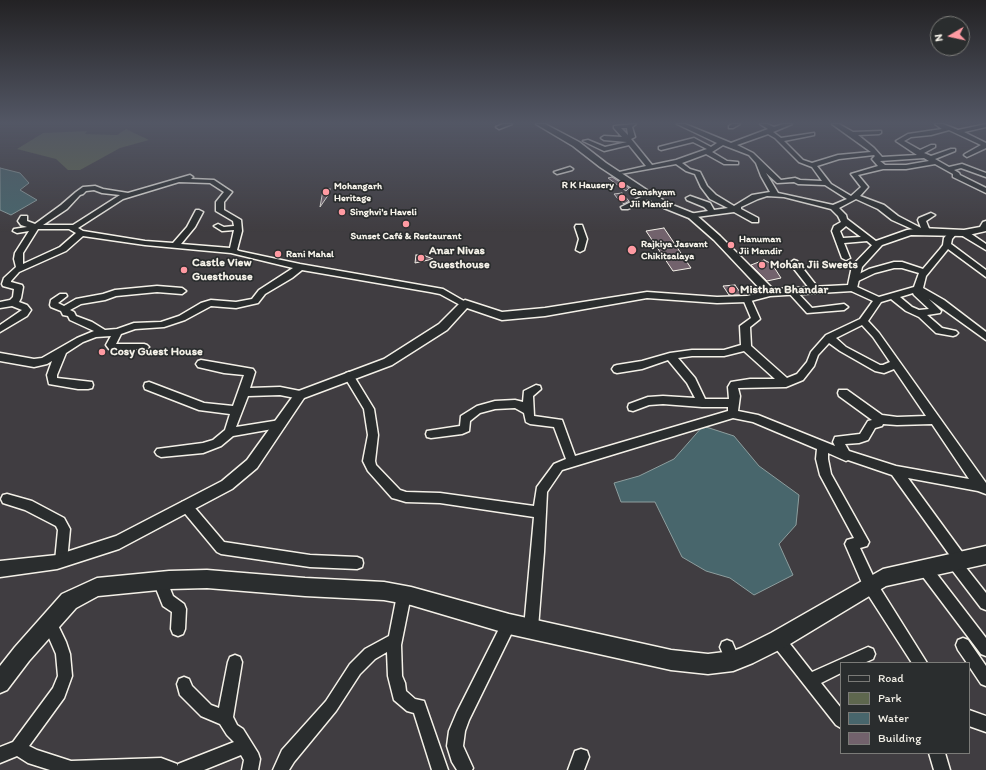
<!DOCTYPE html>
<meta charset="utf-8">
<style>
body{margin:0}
#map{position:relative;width:986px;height:770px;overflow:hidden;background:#403d41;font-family:Itim,sans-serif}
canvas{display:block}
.legend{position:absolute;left:840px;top:662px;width:130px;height:92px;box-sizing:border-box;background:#2a2d2e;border:1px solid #7b7b78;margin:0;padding:5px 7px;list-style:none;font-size:12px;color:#f4f1e8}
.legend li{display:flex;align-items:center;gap:8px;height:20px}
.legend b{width:20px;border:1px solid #7b7b78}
.north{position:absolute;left:930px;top:16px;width:40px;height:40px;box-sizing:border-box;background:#2a2d2e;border:1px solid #7b7b78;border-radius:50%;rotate:261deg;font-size:11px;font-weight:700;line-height:16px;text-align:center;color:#f4f1e8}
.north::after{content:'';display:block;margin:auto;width:14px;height:18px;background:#ff9aa2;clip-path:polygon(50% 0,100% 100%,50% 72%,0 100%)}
</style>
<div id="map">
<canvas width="986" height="770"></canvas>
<ul class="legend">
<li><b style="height:5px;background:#2a2d2e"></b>Road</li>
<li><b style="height:11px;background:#5e674e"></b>Park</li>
<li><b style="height:11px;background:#48666c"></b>Water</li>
<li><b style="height:11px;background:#72626c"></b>Building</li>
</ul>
<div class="north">N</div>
</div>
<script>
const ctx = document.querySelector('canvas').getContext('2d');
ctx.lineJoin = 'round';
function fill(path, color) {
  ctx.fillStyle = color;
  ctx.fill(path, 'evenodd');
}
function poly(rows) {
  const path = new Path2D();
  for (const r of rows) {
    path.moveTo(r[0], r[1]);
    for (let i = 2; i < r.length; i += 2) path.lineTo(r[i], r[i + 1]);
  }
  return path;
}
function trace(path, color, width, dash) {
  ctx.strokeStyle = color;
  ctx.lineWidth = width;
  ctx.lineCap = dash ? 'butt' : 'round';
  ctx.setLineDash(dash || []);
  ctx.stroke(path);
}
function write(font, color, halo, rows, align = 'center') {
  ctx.font = font + ' Itim,sans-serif';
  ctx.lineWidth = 3.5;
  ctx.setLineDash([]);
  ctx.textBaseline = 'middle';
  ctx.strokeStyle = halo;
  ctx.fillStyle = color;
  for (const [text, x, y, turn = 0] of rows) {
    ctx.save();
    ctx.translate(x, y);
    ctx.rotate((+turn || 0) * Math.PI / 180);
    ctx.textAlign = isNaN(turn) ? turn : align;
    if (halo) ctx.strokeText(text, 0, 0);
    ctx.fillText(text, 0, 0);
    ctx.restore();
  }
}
fill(poly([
 [126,129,149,140,120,148,80,170,68,170,56,159,17,149,43,133,87,131,85,134,117,135]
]), '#5e674e');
const water = poly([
 [0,168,20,173,29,183,20,190,37,200,11,215,0,210,0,168],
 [703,426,734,436,759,466,799,495,796,525,779,544,793,575,754,595,730,578,706,571,682,557,655,502,621,502,614,483,639,476,674,459,703,426]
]);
fill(water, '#48666c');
trace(water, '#8d9e9e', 1);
const building = poly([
 [612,177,629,188,626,191,608,178,612,177],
 [330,189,329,194,320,207,323,190,330,189],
 [622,193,629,201,624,204,618,199,614,194,622,193],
 [664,228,691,268,673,271,646,231,664,228],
 [416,255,423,255,433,259,415,263,416,255],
 [764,260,772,264,781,278,767,281,751,265,764,260],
 [735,285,742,295,729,295,723,286,735,285]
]);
fill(building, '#72626c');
trace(building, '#f4f1e8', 1);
const minor = poly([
 [503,124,512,124,499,129,496,127,503,124],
 [636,124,632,127,635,137,631,139,652,165,676,160,707,149,693,142,661,150,659,149,659,147,694,138,711,147,717,143,677,124,685,124,731,143,768,129,760,124,767,124,774,127,783,124,792,124,773,132,781,138,814,133,814,135,784,141,803,160,812,163,838,155,871,152,832,124,839,124,853,132,881,131,881,133,879,134,858,135,874,148,882,157,917,155,896,141,908,134,942,129,935,124,943,124,958,130,986,124,986,127,964,132,986,143,986,148,967,157,964,155,965,154,981,145,949,130,931,135,911,137,904,141,920,150,931,145,935,145,935,147,924,153,931,156,951,149,955,149,955,151,935,159,949,167,962,164,986,173,986,177,961,168,954,170,959,173,960,175,986,188,986,193,953,177,953,174,935,164,906,169,883,169,858,175,868,187,860,196,884,205,898,216,921,228,918,220,919,218,931,213,935,215,926,221,930,231,929,233,921,233,892,220,878,209,856,199,839,208,846,215,847,219,881,245,877,247,874,247,867,241,844,243,850,258,846,260,842,258,832,231,834,226,841,222,838,216,831,209,784,197,767,196,758,199,741,207,741,209,758,218,758,222,752,222,734,212,689,218,689,214,708,211,704,207,687,200,686,198,690,196,710,203,714,210,728,208,710,199,701,187,695,174,686,171,676,164,615,175,615,173,646,166,629,145,604,151,583,141,588,140,605,147,627,142,604,140,601,138,604,136,622,137,614,128,614,126,636,124],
 [621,128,627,128,628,135,621,128],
 [768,134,775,138,799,162,812,167,822,181,800,180,795,178,781,180,753,153,737,145,768,134],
 [723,145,749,155,756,163,761,176,770,192,752,195,734,206,716,195,707,186,700,172,690,169,682,163,706,154,724,164,738,164,738,162,727,161,712,152,723,145],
 [874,155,875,156,872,159,878,166,851,174,861,187,851,196,831,184,817,166,839,159,874,155],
 [924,158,929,161,906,165,885,165,880,161,924,158],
 [766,173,777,183,794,182,798,184,825,185,847,199,833,205,778,193,766,173],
 [846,226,861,237,843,238,840,231,846,226],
 [732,124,740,124,733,128,729,128,729,126,732,124],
 [570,167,573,169,572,170,557,174,554,172,570,167],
 [190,175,193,177,191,179,214,180,232,192,224,202,224,210,241,220,242,231,237,250,239,251,300,264,443,289,469,304,465,307,462,306,440,294,430,292,302,270,292,278,265,294,258,303,236,308,211,306,185,320,164,327,135,329,121,334,116,344,144,344,147,345,149,347,147,349,109,349,106,345,111,336,96,337,83,342,66,353,57,375,57,378,92,382,93,385,92,388,88,389,78,389,49,384,47,375,52,361,47,364,34,367,0,361,0,353,34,359,42,358,77,338,94,331,70,320,68,316,63,315,61,311,51,307,50,305,51,300,60,294,66,294,67,296,58,303,64,306,76,299,103,294,115,290,157,286,182,288,186,291,182,294,157,292,116,296,105,300,81,304,70,310,74,312,76,316,92,322,105,330,117,329,134,323,161,322,179,316,201,303,211,300,236,302,252,299,259,290,293,268,231,253,145,245,83,236,66,251,19,272,11,281,11,282,22,285,23,287,21,298,19,302,27,305,31,310,27,316,0,332,0,325,22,310,12,306,0,308,0,302,10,300,13,297,14,289,3,286,2,284,4,278,16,267,14,259,15,253,29,231,17,233,13,231,14,229,27,227,21,225,18,221,21,216,27,216,27,221,35,224,61,205,76,192,83,187,95,186,103,189,128,193,190,175],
 [179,182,210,183,224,192,216,202,216,211,233,221,234,226,224,227,218,224,214,226,222,231,234,230,230,248,181,244,195,227,203,212,199,210,196,210,187,227,173,243,145,241,83,231,78,228,123,199,179,182],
 [94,190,102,193,120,195,73,225,43,225,67,209,80,195,83,194,86,191,94,190],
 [38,229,69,229,76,233,60,247,23,264,23,253,38,229],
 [647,194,653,194,654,196,628,209,622,209,621,207,647,194],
 [576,225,582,225,587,239,584,250,580,252,576,250,579,239,575,227,576,225],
 [950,231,953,231,957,233,952,239,951,244,986,270,986,277,948,249,926,276,923,288,944,300,986,332,986,340,929,299,941,311,940,313,927,315,942,328,956,331,958,333,956,335,953,336,936,333,919,317,906,311,891,299,881,302,868,321,879,333,986,483,986,494,978,491,908,478,965,556,967,560,964,565,986,593,986,610,981,608,949,566,947,562,949,558,951,557,892,475,848,460,846,461,828,453,828,459,831,474,869,542,867,546,860,548,875,580,927,663,912,663,865,590,845,544,847,540,854,538,820,475,816,459,817,449,753,422,733,418,562,470,547,492,544,552,538,628,536,633,531,635,526,633,524,628,534,517,440,503,406,502,396,499,392,498,368,471,363,461,368,435,364,409,344,376,346,373,349,372,352,373,374,409,378,435,375,461,376,465,400,490,406,492,440,493,534,506,537,487,554,464,566,459,554,427,530,424,526,422,524,413,515,408,495,409,480,413,470,421,469,431,462,434,431,438,427,437,426,434,427,431,460,426,461,416,477,406,495,401,515,400,523,402,524,391,536,385,540,386,541,389,533,396,534,416,562,420,575,456,728,411,728,407,702,407,663,404,649,405,633,411,629,410,628,407,629,404,648,397,663,396,695,398,687,383,668,360,642,369,617,373,614,372,612,369,614,366,617,365,642,361,670,353,692,350,724,350,741,345,740,326,751,318,743,299,747,296,751,299,760,319,750,327,751,346,787,378,797,374,807,362,811,352,826,335,860,319,873,301,849,290,848,288,849,286,855,286,879,297,914,287,919,273,902,268,894,268,875,273,854,283,851,282,850,280,851,278,869,269,894,262,902,262,923,269,940,249,943,245,944,238,950,231],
 [913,293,914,295,929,309,919,310,912,307,900,297,913,293],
 [862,325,873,337,890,362,883,365,880,365,846,347,836,338,862,325],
 [829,343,840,351,875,371,884,373,894,369,926,416,897,417,882,415,847,390,839,390,838,393,839,396,872,420,868,421,860,434,835,437,833,442,835,446,758,415,738,411,740,396,738,388,786,387,803,380,814,366,818,355,829,343],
 [744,351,775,379,750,379,731,382,728,387,729,399,705,399,695,378,678,358,692,356,724,356,744,351],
 [883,424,897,425,932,424,969,479,896,466,849,451,845,444,859,443,868,440,875,428,882,426,883,424],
 [961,231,967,231,986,244,986,250,961,235,961,231],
 [794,260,797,261,819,289,820,291,819,293,813,293,791,265,790,263,794,260],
 [792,289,795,290,812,308,844,304,848,307,844,310,807,313,788,292,792,289],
 [201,360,253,369,255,372,250,388,280,387,300,391,304,392,305,395,304,398,300,399,280,395,248,396,236,427,280,420,284,421,285,424,284,427,233,436,221,446,203,453,161,457,157,455,155,452,157,449,203,443,213,440,225,430,230,414,199,410,145,389,144,386,145,383,149,382,204,403,233,406,244,375,224,373,198,367,196,364,198,361,201,360],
 [7,494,32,501,64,518,70,529,67,561,65,565,61,567,57,565,55,561,58,530,56,526,25,510,3,503,1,499,3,495,7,494],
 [186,501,190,502,224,542,310,555,357,557,362,559,363,563,362,567,357,569,310,567,221,554,217,552,182,510,180,506,182,502,186,501],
 [925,563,930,565,986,638,986,656,981,654,920,573,919,569,920,565,925,563],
 [160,575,165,576,173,596,184,604,186,609,185,629,183,634,178,636,173,634,171,629,172,612,163,606,153,581,155,576,160,575],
 [404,588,409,590,411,595,401,645,402,676,405,683,406,691,415,699,424,701,448,770,432,770,414,713,407,711,394,700,388,676,387,652,375,659,360,674,336,711,294,762,289,770,273,770,282,750,326,701,350,664,365,649,389,636,397,595,399,590,404,588],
 [49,615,54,617,66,642,70,654,72,676,64,698,29,746,37,750,71,761,161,758,177,764,178,766,178,764,234,742,227,735,220,724,201,716,180,695,177,684,179,679,184,677,189,679,192,686,211,705,219,708,228,662,230,657,235,655,240,657,242,662,233,717,237,725,243,729,258,753,260,759,258,770,242,770,244,760,241,755,204,770,50,770,28,763,17,756,0,763,0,747,13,742,53,688,58,676,56,654,42,622,44,617,49,615],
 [509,617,514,619,516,624,469,720,465,731,463,746,473,768,472,770,457,770,452,762,447,746,449,731,457,712,504,619,509,617],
 [778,633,783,635,812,672,868,647,873,649,875,654,873,659,864,663,841,663,841,673,821,683,841,708,841,728,836,725,773,645,771,640,773,635,778,633],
 [963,638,968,640,986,666,986,686,981,684,969,666,969,663,967,663,958,650,956,645,958,640,963,638],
 [727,640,732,642,740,661,738,666,733,668,728,666,720,647,722,642,727,640],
 [969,710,986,716,986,732,969,726,969,710],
 [581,749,587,751,589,757,584,770,568,770,575,751,581,749],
 [929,753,945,753,950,770,934,770,929,753]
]);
const tertiary = poly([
 [536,124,545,124,579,142,606,163,653,194,670,204,695,214,720,236,773,289,848,285,852,266,876,241,907,230,921,228,964,230,980,227,983,222,986,221,986,231,964,236,911,235,882,245,862,267,857,288,852,291,770,296,747,302,717,303,647,298,545,316,502,320,467,308,447,330,392,365,304,398,257,468,232,489,119,549,57,569,0,577,0,561,57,555,116,536,222,481,247,460,296,392,384,359,439,324,461,302,465,300,502,312,545,308,647,292,717,297,747,296,763,292,714,240,689,218,664,208,647,198,600,167,573,146,536,124]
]);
const secondary = poly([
 [986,546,986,564,886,586,785,647,753,663,733,671,708,674,671,670,509,634,411,605,384,600,305,596,207,588,169,589,98,596,76,608,29,661,7,690,0,693,0,666,15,647,62,594,97,578,169,571,207,570,305,578,384,582,411,587,509,614,671,650,708,654,733,651,741,648,771,633,883,569,986,546]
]);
trace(minor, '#f4f1e8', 3);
trace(tertiary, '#f4f1e8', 3);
trace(secondary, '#f4f1e8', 3);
fill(minor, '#2a2d2e');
fill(tertiary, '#2a2d2e');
fill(secondary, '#2a2d2e');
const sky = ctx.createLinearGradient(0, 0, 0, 232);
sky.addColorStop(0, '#232224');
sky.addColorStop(0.53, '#535765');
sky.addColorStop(1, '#53576500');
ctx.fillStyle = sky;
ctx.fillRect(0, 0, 986, 232);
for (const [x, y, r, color] of [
 [622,185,4,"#ff9aa2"],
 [326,192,4,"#ff9aa2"],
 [622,198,4,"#ff9aa2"],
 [342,212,4,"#ff9aa2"],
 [406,224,4,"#ff9aa2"],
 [731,245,4,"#ff9aa2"],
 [632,250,5,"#ff9aa2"],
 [278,254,4,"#ff9aa2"],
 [421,258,4,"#ff9aa2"],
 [762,265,4,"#ff9aa2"],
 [184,270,4,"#ff9aa2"],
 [732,290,4,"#ff9aa2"],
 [102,352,4,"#ff9aa2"]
]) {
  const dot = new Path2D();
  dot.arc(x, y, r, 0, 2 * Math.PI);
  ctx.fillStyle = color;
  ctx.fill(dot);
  trace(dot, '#2a2d2e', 1.5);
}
write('bold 10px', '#f4f1e8', '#2a2d2e', [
 ["R K Hausery",614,185,"right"],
 ["Mohangarh",334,186],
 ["Heritage",334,198],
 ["Ganshyam",630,192],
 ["Jii Mandir",630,204],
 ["Singhvi's Haveli",350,212],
 ["Sunset Café & Restaurant",406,236,"center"],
 ["Hanuman",739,239],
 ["Jii Mandir",739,251],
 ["Rajkiya Jasvant",641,244],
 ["Chikitsalaya",641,256],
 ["Rani Mahal",286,254]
], 'left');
write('bold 12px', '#f4f1e8', '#2a2d2e', [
 ["Anar Nivas",429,251],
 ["Guesthouse",429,265],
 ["Castle View",192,263],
 ["Guesthouse",192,277],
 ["Mohan Jii Sweets",770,265],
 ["Misthan Bhandar",740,290],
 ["Cosy Guest House",110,352]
], 'left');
</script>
